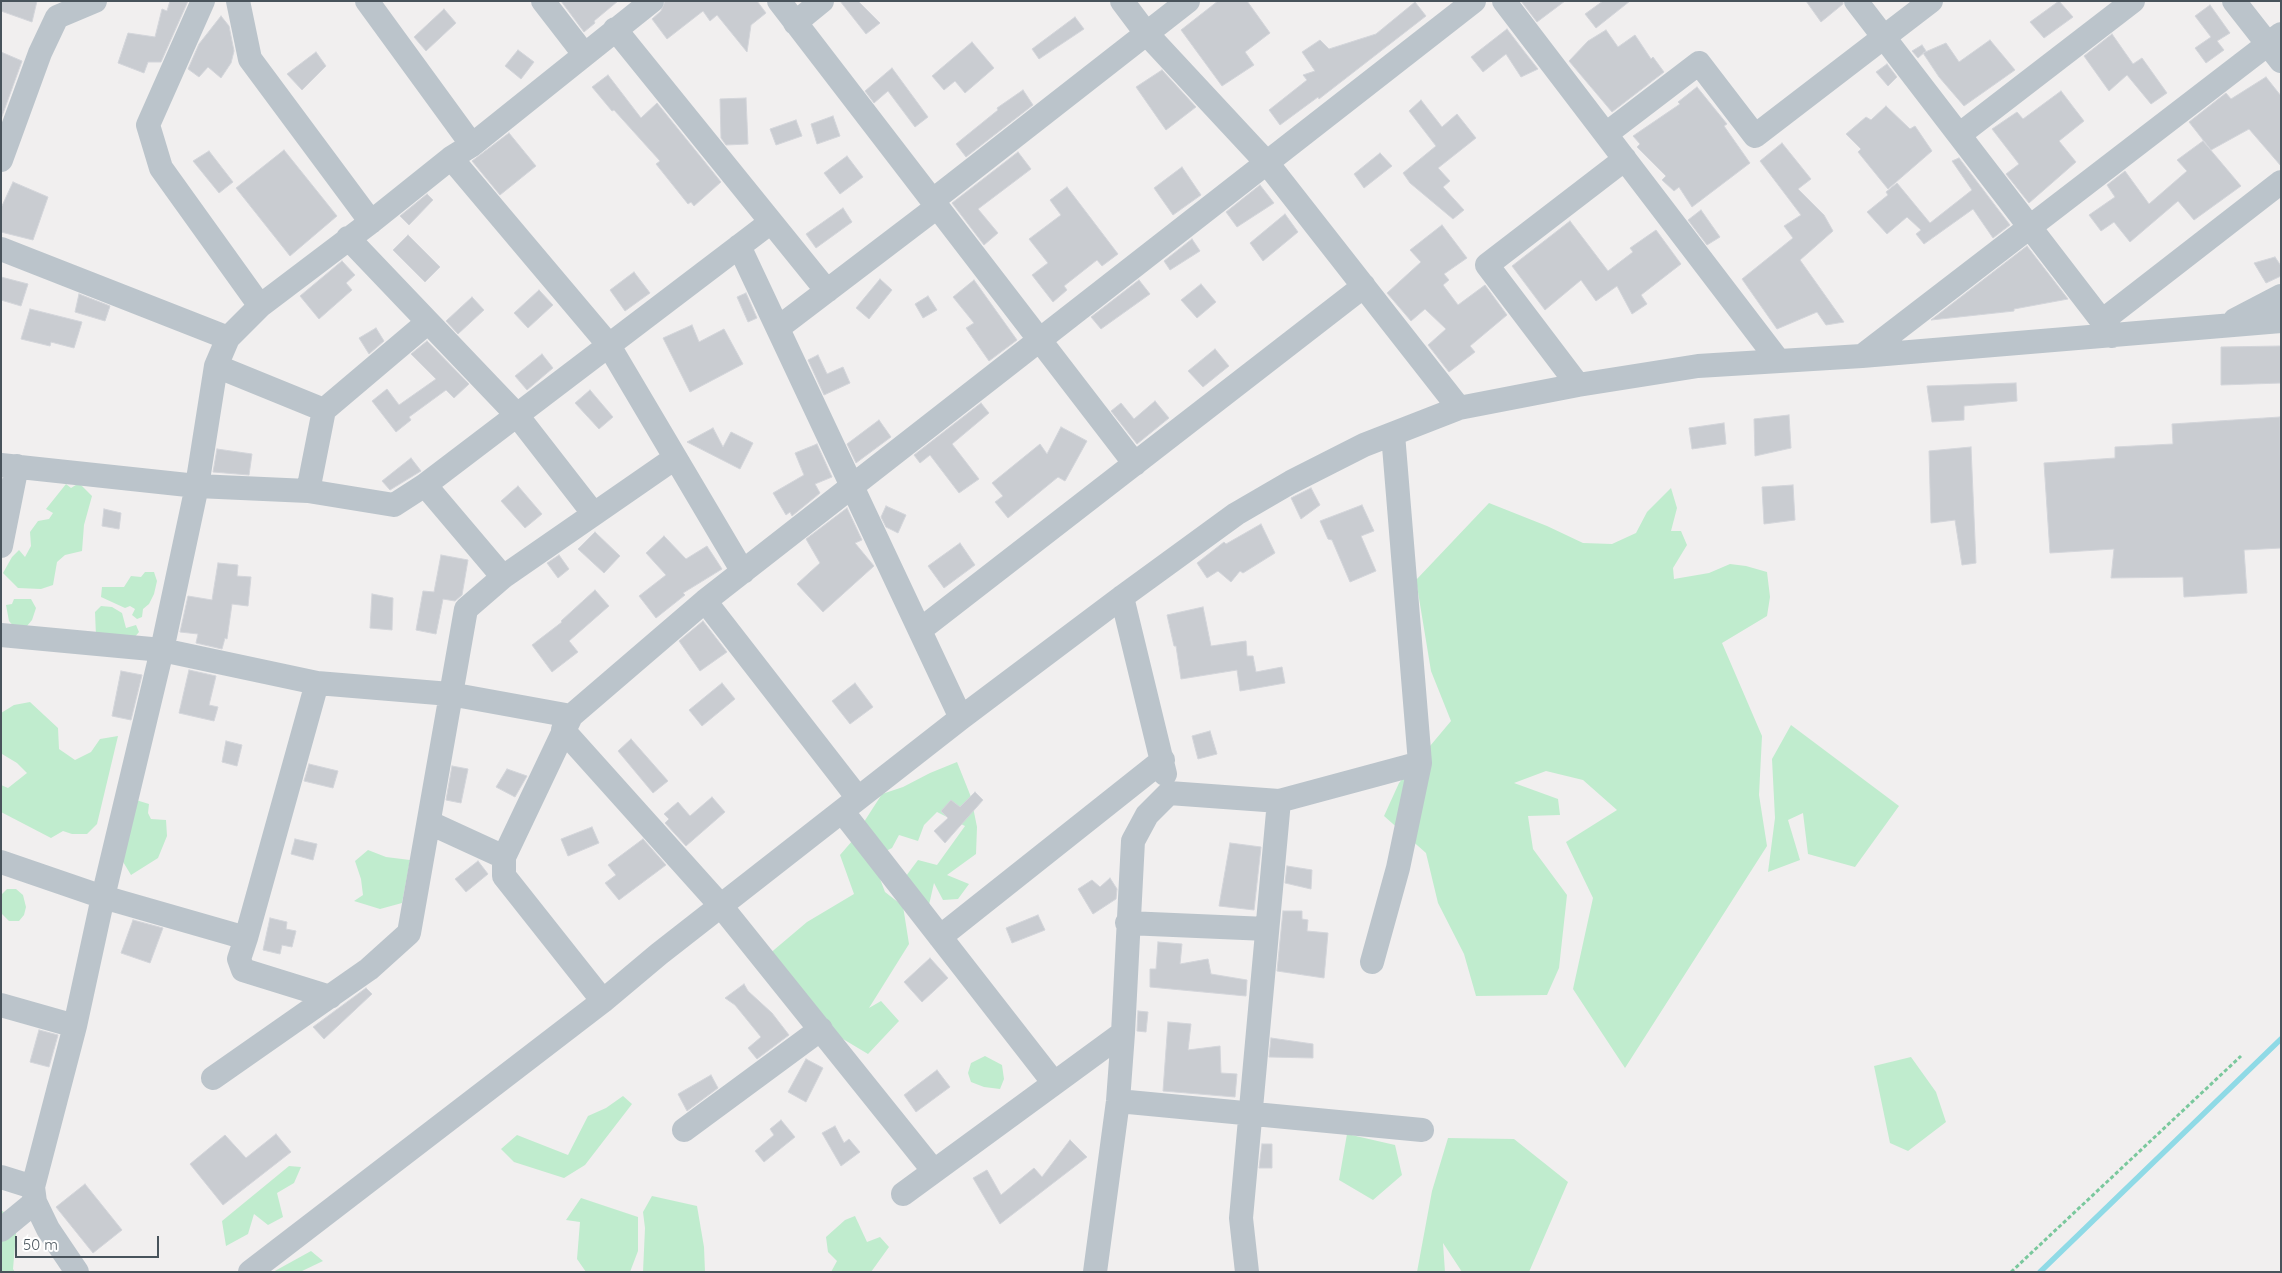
<!DOCTYPE html>
<style>
body{margin:0}
#map{position:relative;width:2282px;height:1273px;overflow:hidden;background:#f1efef;font-family:Quicksand,sans-serif}
canvas{display:block}
.frame{position:absolute;inset:0;border:2px solid #48535b;pointer-events:none}
.scale{position:absolute;left:15px;top:1236px;width:144px;height:22px;box-sizing:border-box;border:2px solid #48535b;border-top:0;padding-left:6px;font-size:15px;line-height:18px;white-space:nowrap;color:#48535b;-webkit-text-stroke:4px #fff;paint-order:stroke}
</style>
<div id="map">
<canvas width="2282" height="1273"></canvas>
<div class="frame"></div>
<div class="scale">50 m</div>
</div>
<script>
const ctx = document.querySelector('canvas').getContext('2d');
ctx.lineJoin = 'round';
function fill(path, color) {
  ctx.fillStyle = color;
  ctx.fill(path, 'evenodd');
}
function poly(rows) {
  const path = new Path2D();
  for (const r of rows) {
    path.moveTo(r[0], r[1]);
    for (let i = 2; i < r.length; i += 2) path.lineTo(r[i], r[i + 1]);
  }
  return path;
}
function trace(path, color, width, dash) {
  ctx.strokeStyle = color;
  ctx.lineWidth = width;
  ctx.lineCap = dash ? 'butt' : 'round';
  ctx.setLineDash(dash || []);
  ctx.stroke(path);
}
fill(poly([
 [79,483,92,496,84,525,82,551,65,555,57,562,53,585,41,589,18,588,3,573,12,557,19,550,25,557,31,546,30,532,38,521,49,519,53,513,46,509,66,484,71,488],
 [1671,488,1677,508,1671,531,1681,531,1687,545,1673,568,1674,579,1709,573,1730,564,1746,566,1767,572,1770,597,1767,616,1722,643,1762,736,1759,795,1767,846,1625,1068,1573,989,1593,898,1566,842,1617,810,1583,780,1546,771,1514,783,1558,799,1560,815,1528,816,1533,849,1567,895,1559,968,1547,995,1476,996,1464,954,1438,903,1426,853,1384,816,1399,783,1451,721,1431,671,1416,580,1489,503,1547,526,1583,543,1612,544,1636,533,1647,512],
 [145,572,154,572,157,581,154,594,149,604,143,609,142,617,137,619,132,615,135,609,130,606,125,608,101,597,102,587,124,587,131,576,141,577],
 [14,599,31,599,36,608,32,620,27,626,16,629,9,621,6,605,12,604],
 [101,606,112,607,122,613,126,628,136,625,139,632,127,646,96,636,95,612],
 [30,702,58,728,59,749,75,760,91,752,100,739,118,736,97,824,87,834,72,834,63,831,51,838,1,812,1,785,8,788,27,773,17,763,2,754,1,713,14,705],
 [1791,725,1899,806,1855,867,1808,854,1803,813,1788,820,1800,860,1768,872,1775,818,1772,759],
 [957,762,971,797,977,827,976,854,947,875,969,884,958,899,943,900,934,883,926,918,900,884,918,860,937,865,965,826,937,812,924,825,918,841,899,835,892,848,882,853,862,825,882,794,903,787,930,773],
 [136,800,149,804,148,813,151,819,166,820,167,836,158,858,131,875,108,837],
 [859,833,871,855,885,892,903,906,909,944,869,1008,881,1001,899,1021,868,1054,823,1027,768,955,807,922,854,894,840,855],
 [368,850,386,857,410,860,402,903,380,909,354,901,363,895,361,879,355,861],
 [7,889,16,889,23,895,26,907,24,915,19,921,9,921,1,913,1,895],
 [985,1056,1002,1065,1004,1079,1000,1089,984,1087,971,1082,968,1073,971,1063],
 [1911,1057,1936,1092,1946,1122,1908,1151,1890,1143,1874,1066],
 [623,1096,632,1104,585,1165,564,1178,514,1162,501,1149,517,1135,568,1155,588,1116,606,1108],
 [1347,1134,1395,1145,1402,1175,1373,1200,1339,1180],
 [1448,1138,1514,1139,1568,1182,1529,1272,1462,1272,1443,1243,1445,1272,1417,1272,1432,1191],
 [289,1166,301,1167,294,1183,277,1193,283,1217,268,1225,254,1214,248,1234,226,1246,222,1221],
 [652,1196,697,1206,704,1247,705,1272,643,1272,645,1228,643,1212],
 [581,1198,638,1217,638,1251,630,1272,586,1272,577,1259,580,1222,566,1220],
 [1,1210,17,1222,13,1269,15,1272,1,1272],
 [855,1216,867,1242,880,1237,889,1247,871,1272,831,1272,837,1261,828,1252,826,1237,845,1220],
 [311,1251,323,1261,300,1272,273,1272]
]), '#c0ecce');
trace(poly([
 [2040,1272,2281,1039]
]), '#8fdae6', 5.5);
const building = poly([
 [1,1,37,1,32,22,1,11,1,1],
 [170,1,188,1,161,62,148,62,144,73,118,63,128,33,155,37,162,9,167,11,170,1],
 [561,1,618,1,594,21,595,23,584,32,561,1],
 [665,1,757,1,766,13,751,25,747,52,717,15,710,21,703,11,667,39,652,19,661,11,665,1],
 [840,1,858,1,880,23,866,34,840,1],
 [1218,1,1247,1,1270,33,1245,52,1254,65,1222,86,1181,30,1218,1],
 [1521,1,1565,1,1537,22,1521,1],
 [1603,1,1630,1,1596,28,1585,14,1603,1],
 [1806,1,1843,1,1843,4,1821,22,1806,1],
 [2059,1,2073,17,2044,38,2030,22,2059,1],
 [1415,2,1426,16,1319,99,1318,97,1280,125,1269,110,1307,80,1303,75,1315,71,1302,52,1320,40,1329,49,1376,34,1415,2],
 [2210,5,2230,33,2217,41,2224,50,2206,63,2195,48,2211,37,2195,16,2210,5],
 [444,9,456,23,426,51,414,37,444,9],
 [221,16,229,26,234,51,231,63,221,78,208,67,199,77,188,69,199,44,221,16],
 [1075,17,1084,29,1039,59,1032,49,1075,17],
 [1507,29,1523,50,1538,69,1521,77,1506,54,1483,72,1471,57,1507,29],
 [1606,30,1618,47,1635,35,1651,59,1653,57,1664,72,1612,112,1569,61,1588,41,1606,30],
 [2112,34,2133,64,2142,58,2167,93,2151,104,2127,75,2109,91,2084,56,2112,34],
 [1990,40,2015,70,1964,106,1939,77,1923,53,1946,43,1959,62,1990,40],
 [972,42,994,68,965,93,955,81,944,90,932,76,972,42],
 [1922,45,1926,51,1918,58,1912,51,1922,45],
 [518,50,534,62,521,79,505,66,518,50],
 [1,52,22,61,1,119,1,52],
 [316,52,326,66,302,90,287,74,316,52],
 [1887,64,1897,77,1888,86,1876,72,1887,64],
 [892,68,928,117,915,127,888,91,874,103,865,91,892,68],
 [1162,70,1196,107,1166,130,1136,87,1162,70],
 [608,75,641,118,657,103,721,182,694,206,691,202,688,204,656,164,660,161,614,110,612,111,592,87,608,75],
 [2266,77,2281,96,2281,166,2249,129,2211,150,2189,122,2226,93,2231,99,2266,77],
 [1697,87,1727,124,1724,126,1750,163,1692,207,1679,187,1674,191,1662,180,1666,176,1637,147,1640,144,1633,136,1680,104,1678,102,1697,87],
 [1023,90,1033,105,966,157,956,144,998,110,997,108,1023,90],
 [2061,91,2084,121,2059,141,2076,162,2029,203,2006,174,2019,164,1992,129,2017,112,2023,119,2061,91],
 [746,98,748,144,726,145,721,138,720,99,746,98],
 [1421,100,1442,127,1457,114,1476,138,1438,168,1450,181,1443,187,1464,210,1453,219,1410,183,1403,173,1436,146,1409,111,1421,100],
 [1886,106,1910,129,1915,126,1932,151,1888,189,1858,152,1861,149,1846,134,1866,117,1871,120,1886,106],
 [833,116,840,136,817,144,811,124,833,116],
 [796,120,802,136,776,145,770,129,796,120],
 [509,133,536,166,500,195,472,161,509,133],
 [2203,141,2241,186,2194,220,2178,201,2130,242,2114,222,2101,231,2089,215,2115,197,2107,185,2125,171,2149,204,2187,171,2177,160,2203,141],
 [1782,143,1811,179,1798,189,1824,215,1833,231,1800,260,1844,322,1826,325,1817,312,1777,329,1742,279,1793,238,1784,226,1801,215,1760,161,1782,143],
 [284,150,337,216,290,256,236,188,284,150],
 [209,151,233,182,219,193,193,161,209,151],
 [1018,152,1031,169,978,209,998,233,984,245,952,203,1018,152],
 [1380,153,1392,166,1364,188,1354,174,1380,153],
 [847,156,863,177,840,194,824,173,847,156],
 [1959,158,2010,225,1993,238,1973,209,1924,244,1916,234,1921,230,1907,217,1887,234,1867,212,1888,195,1886,192,1897,183,1930,223,1972,190,1952,161,1959,158],
 [1182,167,1201,195,1173,215,1154,188,1182,167],
 [13,182,48,197,33,240,1,232,1,208,13,182],
 [1260,185,1274,203,1237,227,1226,212,1260,185],
 [1067,187,1118,254,1102,266,1097,260,1064,286,1067,290,1053,302,1032,275,1048,263,1029,239,1061,215,1050,200,1067,187],
 [427,194,433,200,409,225,400,216,427,194],
 [843,208,852,222,816,248,806,234,843,208],
 [1701,210,1720,237,1707,245,1688,220,1701,210],
 [1285,214,1298,232,1263,261,1250,243,1285,214],
 [1570,221,1608,271,1633,252,1630,248,1656,230,1681,264,1641,295,1647,304,1632,314,1617,286,1596,301,1581,280,1545,310,1512,266,1570,221],
 [1442,225,1467,258,1444,274,1449,280,1443,285,1458,305,1485,285,1507,315,1470,346,1475,352,1449,372,1428,345,1446,329,1425,309,1411,321,1387,293,1421,262,1410,250,1442,225],
 [408,235,440,267,425,282,393,250,408,235],
 [1192,239,1200,251,1170,270,1164,261,1192,239],
 [2027,246,2068,299,2014,309,2014,311,1931,320,2027,246],
 [2275,257,2281,266,2281,276,2266,283,2254,263,2275,257],
 [342,261,355,275,346,283,352,290,319,319,300,296,342,261],
 [634,272,650,293,625,311,610,290,634,272],
 [1,277,28,284,21,306,1,300,1,277],
 [880,279,892,290,869,319,856,308,880,279],
 [974,280,1017,340,989,361,966,328,974,323,953,297,974,280],
 [1139,280,1150,294,1101,329,1091,317,1139,280],
 [1201,284,1216,302,1197,318,1181,300,1201,284],
 [539,290,553,305,528,328,514,313,539,290],
 [746,293,757,318,748,322,737,297,746,293],
 [79,294,110,306,105,321,75,312,79,294],
 [928,296,937,310,923,318,915,304,928,296],
 [472,297,484,310,458,334,446,321,472,297],
 [30,309,82,322,74,348,51,342,50,346,21,339,30,309],
 [692,325,699,342,724,329,743,364,690,392,663,338,692,325],
 [376,328,384,341,369,354,359,338,376,328],
 [427,341,469,384,454,398,446,390,409,417,411,420,396,432,372,401,387,389,399,405,436,379,411,354,427,341],
 [2281,346,2281,383,2221,385,2221,347,2281,346],
 [1215,349,1229,366,1203,387,1188,371,1215,349],
 [542,354,553,368,527,390,515,376,542,354],
 [818,355,827,374,843,367,850,383,824,395,808,360,818,355],
 [2016,383,2017,401,1964,406,1964,420,1932,422,1927,386,2016,383],
 [590,390,613,417,599,429,575,403,590,390],
 [1155,401,1169,418,1137,444,1111,411,1121,403,1134,419,1155,401],
 [981,403,989,413,952,444,979,479,959,493,930,455,920,463,914,455,981,403],
 [1789,415,1791,448,1755,456,1754,419,1789,415],
 [2280,417,2281,548,2244,550,2247,593,2184,597,2183,577,2111,578,2114,549,2050,553,2044,463,2115,458,2115,447,2173,444,2172,424,2280,417],
 [879,420,891,437,856,463,847,444,879,420],
 [1724,423,1726,444,1692,449,1689,428,1724,423],
 [1061,427,1087,441,1065,481,1058,477,1008,518,995,502,1003,496,992,483,1040,444,1047,454,1061,427],
 [713,428,723,447,731,432,753,443,740,469,687,442,713,428],
 [817,444,832,477,815,484,820,493,792,516,790,512,786,515,773,493,804,475,795,453,817,444],
 [1971,447,1976,563,1962,565,1955,520,1931,523,1929,451,1971,447],
 [217,449,252,454,249,475,213,472,217,449],
 [411,458,421,471,390,490,382,481,411,458],
 [1793,485,1795,520,1764,524,1762,487,1793,485],
 [518,486,542,514,525,528,501,501,518,486],
 [1311,488,1320,505,1301,519,1291,498,1311,488],
 [1362,505,1374,531,1361,536,1376,571,1350,582,1332,540,1328,539,1320,521,1362,505],
 [886,506,906,515,898,533,886,527,881,517,886,506],
 [847,508,862,540,855,543,874,566,823,612,797,584,820,563,806,539,847,508],
 [104,509,121,513,119,529,102,526,104,509],
 [1261,524,1275,553,1243,573,1240,571,1231,582,1218,571,1207,578,1197,563,1224,542,1226,544,1261,524],
 [595,532,620,556,604,573,578,549,595,532],
 [664,536,686,559,707,546,722,569,683,593,685,595,656,618,639,596,666,575,646,553,664,536],
 [960,543,975,565,944,588,928,566,960,543],
 [441,555,468,560,462,595,455,601,443,599,436,634,416,630,423,591,434,592,441,555],
 [559,555,569,569,558,578,547,563,559,555],
 [218,563,238,565,237,576,251,577,248,606,232,604,227,639,225,638,222,649,196,643,198,634,180,632,188,596,212,600,218,563],
 [595,590,609,606,569,641,578,652,552,672,532,645,562,622,561,621,595,590],
 [372,594,393,598,392,630,370,628,372,594],
 [1203,607,1211,646,1246,641,1247,656,1253,656,1256,672,1282,667,1285,683,1240,691,1237,670,1181,679,1176,646,1174,646,1167,615,1203,607],
 [703,621,727,652,700,671,679,641,703,621],
 [189,670,216,676,209,705,218,707,214,721,179,713,189,670],
 [121,671,142,675,131,720,112,716,121,671],
 [722,683,735,699,702,726,689,710,722,683],
 [855,683,873,707,850,724,832,701,855,683],
 [1210,731,1217,754,1198,759,1192,736,1210,731],
 [631,739,668,781,653,793,618,751,631,739],
 [226,741,242,745,237,766,222,762,226,741],
 [309,764,338,771,333,788,304,781,309,764],
 [452,766,468,769,461,803,446,800,452,766],
 [507,769,527,776,515,797,496,787,507,769],
 [975,792,983,800,945,843,934,831,948,818,941,811,951,800,960,807,975,792],
 [712,797,725,812,686,846,665,823,669,819,664,814,678,802,690,816,712,797],
 [592,827,599,843,568,856,561,839,592,827],
 [295,839,317,844,313,860,291,854,295,839],
 [643,839,666,865,619,900,605,883,616,875,608,865,643,839],
 [1230,843,1261,847,1254,910,1219,906,1230,843],
 [478,861,488,874,466,892,455,879,478,861],
 [1287,866,1312,870,1311,889,1285,883,1287,866],
 [1110,878,1117,889,1116,899,1093,914,1078,889,1092,880,1100,887,1110,878],
 [1283,911,1302,911,1302,919,1308,920,1307,931,1328,933,1324,978,1277,971,1283,911],
 [1038,915,1045,930,1012,943,1006,928,1038,915],
 [270,918,287,922,286,929,296,931,292,947,282,945,280,954,263,950,270,918],
 [133,920,163,928,150,963,121,953,133,920],
 [1158,942,1182,944,1180,964,1208,959,1211,974,1247,980,1246,996,1150,987,1150,969,1156,969,1158,942],
 [930,958,948,978,922,1002,904,982,930,958],
 [744,984,748,991,772,1013,789,1035,757,1059,748,1048,761,1037,735,1005,725,998,744,984],
 [366,988,372,994,324,1039,313,1027,366,988],
 [1138,1011,1148,1012,1146,1032,1137,1031,1138,1011],
 [1168,1022,1191,1024,1188,1050,1220,1046,1221,1073,1237,1074,1235,1097,1163,1091,1168,1022],
 [39,1030,58,1035,49,1067,30,1062,39,1030],
 [1271,1038,1313,1044,1313,1058,1269,1057,1271,1038],
 [806,1059,823,1068,806,1102,788,1092,806,1059],
 [937,1070,950,1087,916,1112,904,1095,937,1070],
 [711,1075,718,1088,687,1111,678,1094,711,1075],
 [781,1120,795,1137,764,1162,755,1151,774,1135,770,1129,781,1120],
 [835,1126,844,1143,849,1139,860,1152,841,1166,822,1133,835,1126],
 [276,1134,291,1152,223,1205,190,1164,225,1135,246,1158,276,1134],
 [1070,1140,1087,1157,1000,1224,973,1178,987,1170,1001,1195,1034,1168,1042,1177,1070,1140],
 [1262,1144,1272,1144,1272,1168,1259,1168,1262,1144],
 [85,1184,122,1230,93,1253,56,1207,85,1184]
]);
fill(building, '#c9ccd1');
trace(building, '#d3d5da', 1);
trace(poly([
 [2011,1272,2241,1056]
]), '#7ac89d', 3, [4, 2.5]);
trace(poly([
 [203,1,148,125,161,168,260,306],
 [238,1,250,59,371,222],
 [367,1,472,145],
 [543,1,584,54],
 [779,1,1135,464],
 [1122,1,1146,33,1267,163,1459,408],
 [1504,1,1778,360],
 [1856,1,2102,321,2112,336],
 [2234,1,2281,61],
 [795,23,822,1],
 [615,29,827,291],
 [1606,134,1699,63,1755,136,1931,1],
 [1959,135,2133,1],
 [451,158,608,344,743,572],
 [1,160,40,53,57,17,95,1],
 [932,201,1188,1],
 [348,238,516,414,593,513],
 [739,246,961,718],
 [1,249,228,338],
 [2235,320,2281,296],
 [2102,321,2281,182],
 [778,328,937,207],
 [1862,356,2281,34],
 [216,366,324,410],
 [1578,385,1487,265,1625,159],
 [1,465,197,486,308,491,394,505,425,485,771,222],
 [425,485,503,577],
 [308,491,324,410,428,322],
 [1,546,17,466],
 [1122,597,1165,774],
 [705,601,858,798],
 [920,630,1364,286],
 [1,635,162,650,317,683,450,694,571,716],
 [317,683,246,938,239,959,243,970,330,997],
 [563,730,721,906,933,1170],
 [1169,793,1279,801,1420,763],
 [842,811,1054,1083],
 [430,823,504,857],
 [1,862,103,897,246,938],
 [1127,923,1267,929],
 [940,937,1163,760],
 [1372,962,1398,868,1420,763,1393,434],
 [603,1001,504,876,504,857,571,716,705,601,1474,1],
 [1,1005,75,1026],
 [213,1078,369,969,409,933,466,609,503,577,675,458],
 [1118,1101,1422,1130],
 [684,1130,821,1029],
 [1,1177,33,1187],
 [903,1194,1123,1033],
 [1,1230,35,1202],
 [77,1272,48,1229,35,1202,33,1187,75,1026,103,897,162,650,197,486,216,366,228,338,260,306,371,222,451,158,472,145,652,1],
 [250,1272,603,1001,659,954,961,718,1122,597,1236,514,1291,482,1364,445,1459,408,1578,385,1698,366,1862,356,2281,321],
 [1095,1272,1118,1101,1123,1033,1133,841,1147,815,1169,793],
 [1247,1272,1241,1218,1279,801]
]), '#bbc4cb', 24);
</script>
